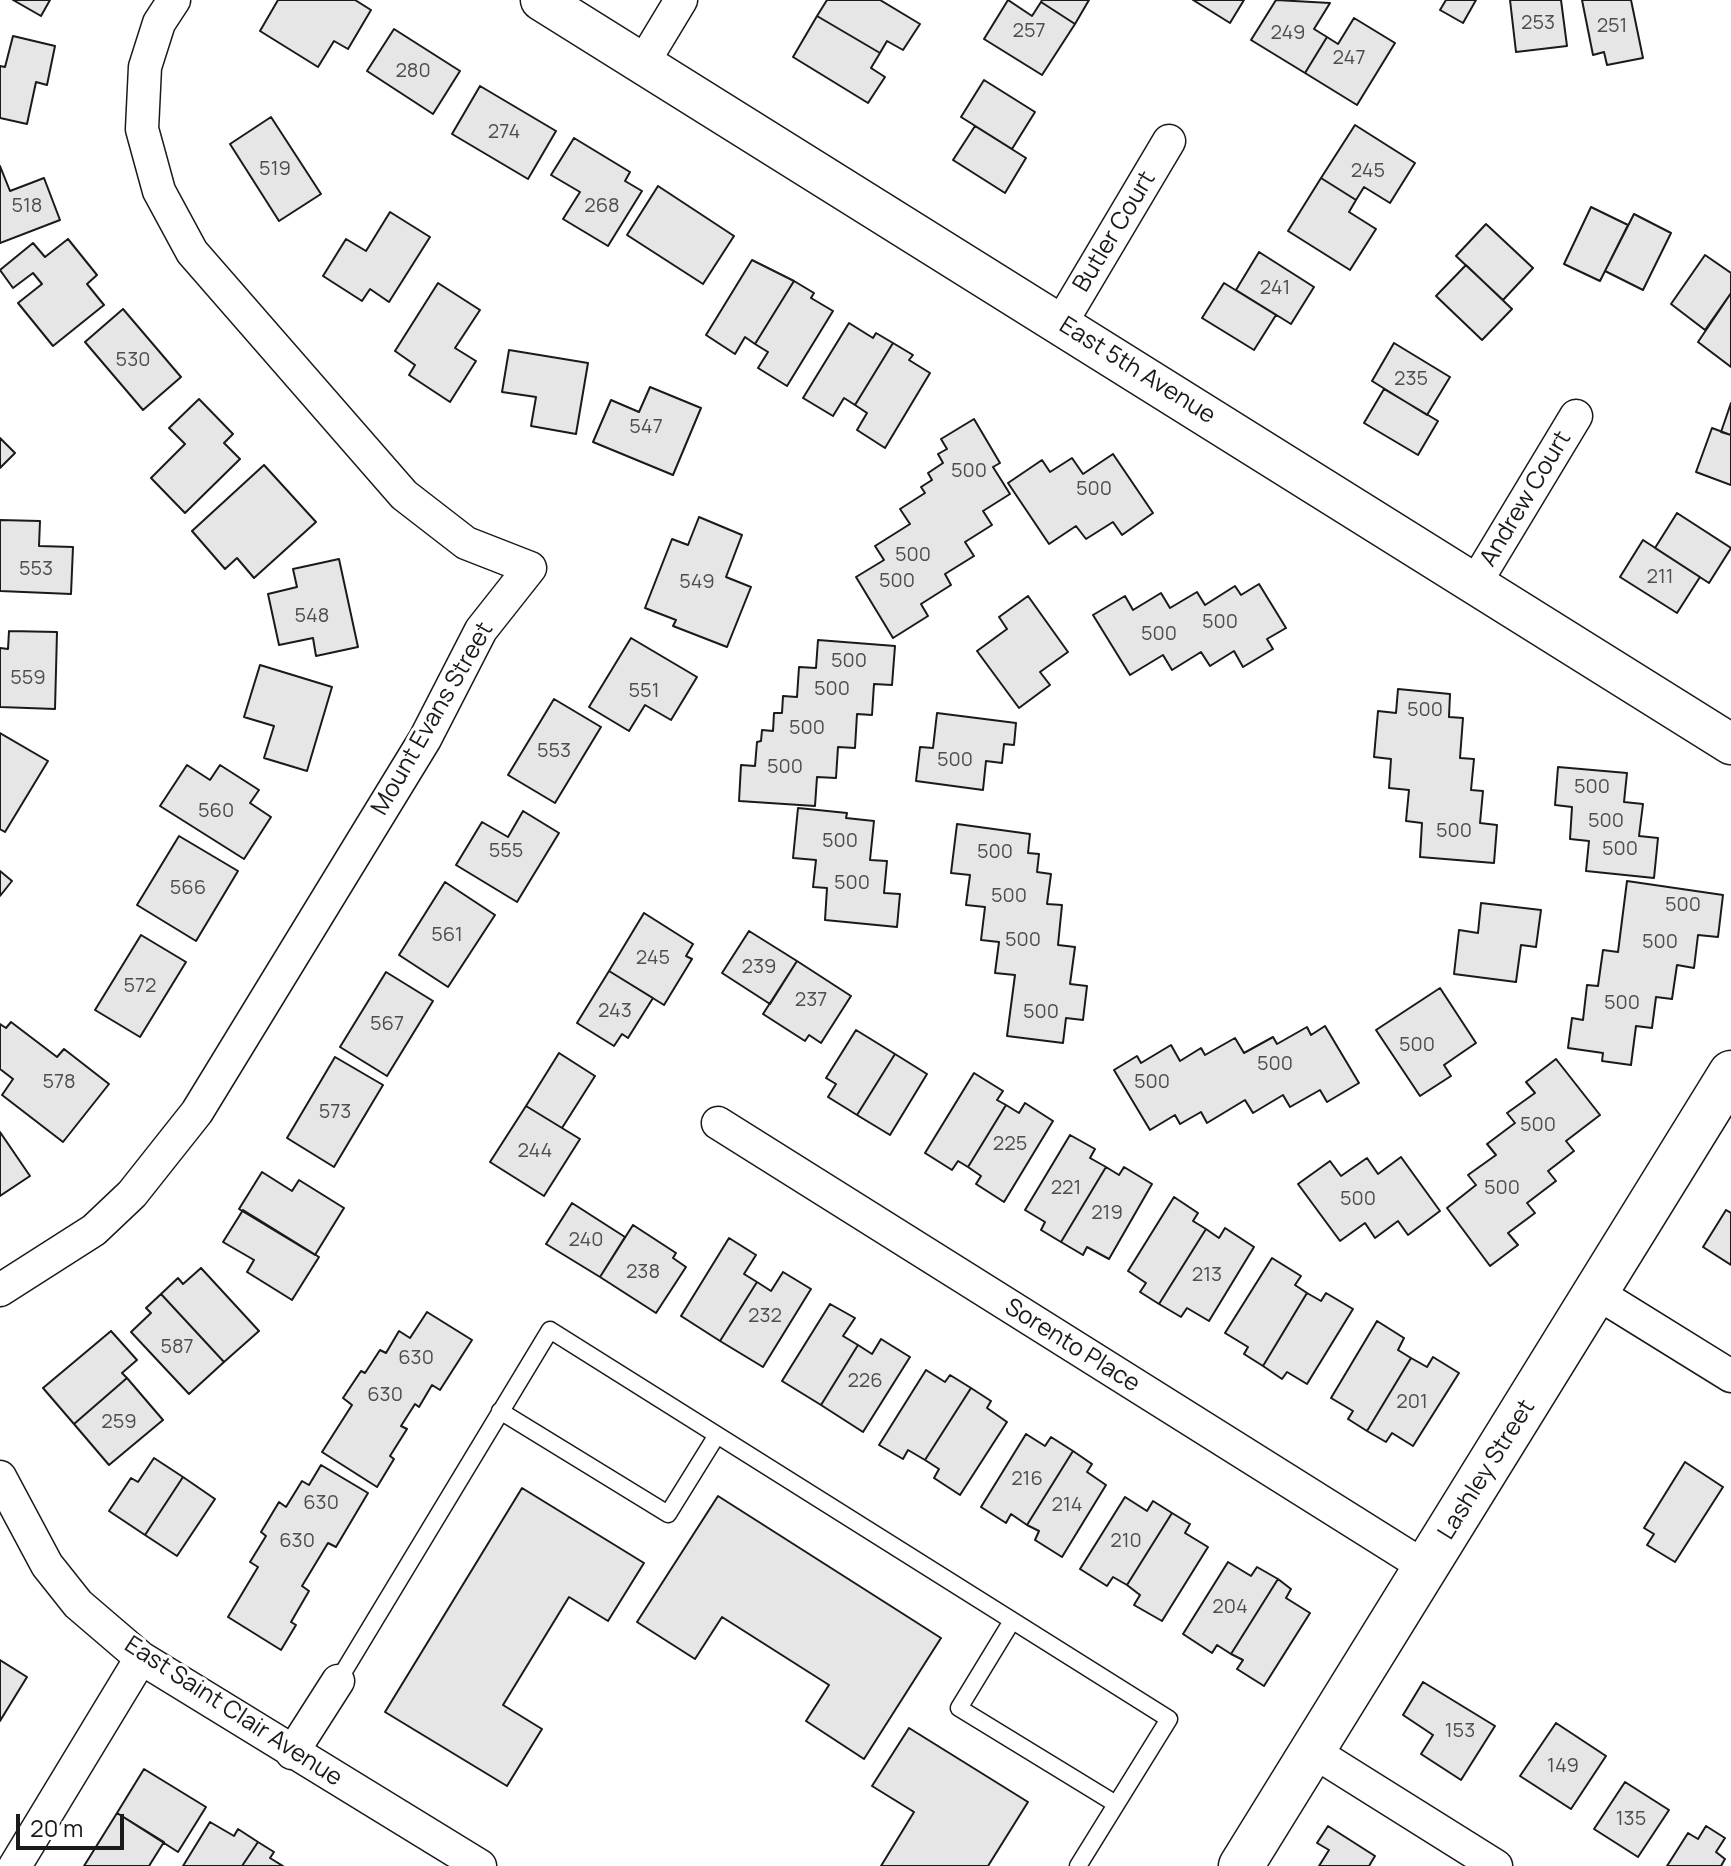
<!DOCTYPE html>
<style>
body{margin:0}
#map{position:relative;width:1731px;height:1866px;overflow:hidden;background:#fff;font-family:Manrope,sans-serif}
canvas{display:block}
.scale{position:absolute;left:16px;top:1814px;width:108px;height:36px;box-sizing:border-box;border:4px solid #1a1a1a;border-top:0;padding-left:10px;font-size:24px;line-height:28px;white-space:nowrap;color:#1a1a1a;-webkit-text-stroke:6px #fff;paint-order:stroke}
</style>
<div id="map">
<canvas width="1731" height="1866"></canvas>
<div class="scale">20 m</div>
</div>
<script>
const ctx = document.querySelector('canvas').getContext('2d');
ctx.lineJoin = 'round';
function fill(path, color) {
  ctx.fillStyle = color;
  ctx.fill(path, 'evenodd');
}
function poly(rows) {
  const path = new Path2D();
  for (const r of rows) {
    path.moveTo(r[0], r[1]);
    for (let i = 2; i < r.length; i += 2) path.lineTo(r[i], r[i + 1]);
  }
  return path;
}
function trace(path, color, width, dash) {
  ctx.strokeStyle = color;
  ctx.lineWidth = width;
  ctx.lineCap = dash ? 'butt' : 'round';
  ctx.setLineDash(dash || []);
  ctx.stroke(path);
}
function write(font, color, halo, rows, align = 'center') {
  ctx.font = font + ' Manrope,sans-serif';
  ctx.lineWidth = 6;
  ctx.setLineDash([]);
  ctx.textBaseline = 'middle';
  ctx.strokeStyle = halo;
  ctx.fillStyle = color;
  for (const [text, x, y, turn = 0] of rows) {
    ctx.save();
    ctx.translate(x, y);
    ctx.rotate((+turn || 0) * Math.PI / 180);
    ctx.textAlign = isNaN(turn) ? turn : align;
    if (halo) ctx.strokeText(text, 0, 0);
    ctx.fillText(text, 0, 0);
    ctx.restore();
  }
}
const building = poly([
 [13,0,50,0,41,16,13,0],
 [278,0,355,0,371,10,348,49,334,41,318,67,260,31,278,0],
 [827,0,880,0,920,24,903,50,887,41,880,53,817,16,827,0],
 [1008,0,1032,16,1041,2,1075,24,1042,75,984,39,1008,0],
 [1042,0,1089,0,1075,24,1041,2,1042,0],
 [1193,0,1244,0,1230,23,1193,0],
 [1276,0,1330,3,1314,29,1327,37,1305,73,1251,40,1276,0],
 [1446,0,1476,0,1463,23,1440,10,1446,0],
 [1510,0,1561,0,1567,46,1516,52,1510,0],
 [1582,0,1631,0,1643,58,1607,65,1604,52,1593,55,1582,0],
 [817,16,880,53,871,68,885,77,868,103,793,57,817,16],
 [1354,18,1395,43,1357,105,1305,73,1327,37,1338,44,1354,18],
 [394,29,460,71,433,114,367,71,394,29],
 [13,36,55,46,47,85,36,82,27,124,0,118,0,66,5,67,13,36],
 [984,80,1035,112,1012,149,961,117,984,80],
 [480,86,556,131,528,179,452,134,480,86],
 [271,117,321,194,279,221,230,144,271,117],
 [1355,125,1415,163,1390,203,1364,187,1356,200,1321,178,1355,125],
 [975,126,1026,158,1005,193,953,160,975,126],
 [574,138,630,172,625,181,642,191,608,246,563,219,580,192,551,175,574,138],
 [0,166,10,191,44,178,60,220,0,243,0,166],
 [1321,178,1356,200,1349,212,1376,229,1350,270,1288,231,1321,178],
 [658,186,734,236,703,284,627,235,658,186],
 [1591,207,1628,225,1600,281,1564,264,1591,207],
 [390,212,430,237,389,302,370,289,362,301,323,276,346,239,366,251,390,212],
 [1634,214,1671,233,1643,290,1605,271,1634,214],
 [1486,224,1533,268,1503,300,1456,256,1486,224],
 [68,239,97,275,87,284,104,305,53,346,18,303,42,284,33,273,13,288,0,270,33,243,45,257,68,239],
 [1259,252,1314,287,1291,324,1236,290,1259,252],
 [1705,255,1731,273,1731,293,1705,330,1671,304,1705,255],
 [752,260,794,281,755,344,745,337,735,354,706,335,752,260],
 [1466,265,1512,309,1482,340,1436,296,1466,265],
 [794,281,814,293,811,298,833,311,787,386,758,368,768,352,755,344,794,281],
 [438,283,480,310,455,348,476,361,450,402,409,375,415,365,395,351,438,283],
 [1224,283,1276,315,1254,350,1202,318,1224,283],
 [1731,293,1731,367,1698,342,1731,293],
 [123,309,181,377,143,410,85,342,123,309],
 [849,323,873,338,876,333,893,343,855,405,844,398,833,416,803,398,849,323],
 [893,343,913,355,909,360,930,373,885,448,857,430,867,413,855,405,893,343],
 [1394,343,1450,377,1427,415,1372,381,1394,343],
 [509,350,588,363,576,434,531,426,536,397,502,392,509,350],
 [650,387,701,408,673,475,593,442,611,400,639,412,650,387],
 [1384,389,1438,421,1418,455,1364,423,1384,389],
 [199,399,233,434,224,443,240,459,185,513,151,478,185,444,169,428,199,399],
 [1731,403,1731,435,1721,432,1731,403],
 [974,419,1000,463,993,467,1010,494,983,511,992,525,965,542,974,556,945,574,951,585,921,604,928,616,893,638,856,577,884,560,875,546,910,524,900,509,925,493,921,487,932,480,928,473,943,463,938,454,947,449,941,439,974,419],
 [1712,428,1731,435,1731,485,1696,472,1712,428],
 [0,438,15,453,0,468,0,438],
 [1113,454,1153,513,1122,535,1113,522,1086,539,1076,526,1049,544,1008,483,1042,460,1050,472,1072,458,1083,474,1113,454],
 [264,465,316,522,254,578,237,558,225,569,192,531,264,465],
 [1677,513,1731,548,1709,583,1655,548,1677,513],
 [699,517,742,535,726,577,751,587,727,647,673,626,676,620,645,608,672,539,688,545,699,517],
 [0,520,40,521,39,546,73,547,71,594,0,591,0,520],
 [1643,540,1700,577,1677,613,1620,577,1643,540],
 [339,559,358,647,316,656,313,638,279,645,268,594,297,587,293,569,339,559],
 [1259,584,1286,628,1267,639,1273,649,1243,667,1234,651,1210,666,1201,652,1172,670,1163,655,1130,675,1093,615,1125,596,1133,610,1161,593,1170,608,1197,592,1205,605,1235,586,1241,595,1259,584],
 [1028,596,1068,652,1040,672,1050,685,1019,708,977,651,1007,629,999,617,1028,596],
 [9,631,57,632,55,709,0,707,0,648,8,649,9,631],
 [631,638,697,677,671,720,645,705,629,731,589,707,631,638],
 [818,640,895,646,892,685,874,684,872,715,857,714,855,748,838,747,836,778,817,777,815,806,739,801,741,765,755,766,757,742,761,741,762,730,773,731,774,713,782,713,783,696,797,697,799,667,816,668,818,640],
 [260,665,332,687,307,771,264,758,274,726,244,717,260,665],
 [1398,689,1450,694,1449,717,1463,718,1460,758,1474,759,1471,790,1483,791,1480,823,1497,825,1494,863,1420,857,1422,823,1406,821,1409,790,1389,788,1391,759,1374,757,1378,711,1396,713,1398,689],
 [554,699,601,727,555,803,508,775,554,699],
 [937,713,1016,723,1014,745,1004,744,1002,763,986,761,983,790,916,781,920,747,933,748,937,713],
 [0,733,48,761,5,832,0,829,0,733],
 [187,765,210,780,220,765,259,790,250,803,271,817,244,859,160,806,187,765],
 [1558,767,1627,773,1624,802,1643,804,1639,836,1658,838,1654,878,1586,871,1589,841,1570,839,1572,807,1555,805,1558,767],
 [798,808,847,813,846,818,874,821,870,860,887,861,884,893,900,894,897,927,825,920,827,888,813,887,816,860,793,858,798,808],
 [523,811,559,833,517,902,456,865,482,822,508,837,523,811],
 [957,824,1030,834,1028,853,1039,854,1037,872,1051,874,1047,904,1062,905,1058,945,1075,947,1070,984,1087,986,1083,1020,1066,1018,1063,1043,1007,1036,1015,975,995,973,999,942,981,940,985,907,966,905,970,875,951,873,957,824],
 [179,836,238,871,196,941,137,905,179,836],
 [0,871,12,881,0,896,0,871],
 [1627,881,1723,895,1718,937,1698,935,1694,968,1677,965,1672,999,1656,997,1652,1028,1636,1026,1631,1065,1602,1061,1603,1053,1568,1048,1572,1018,1583,1020,1587,985,1598,986,1603,950,1618,952,1627,881],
 [445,882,495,915,448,987,399,955,445,882],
 [1481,903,1541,910,1536,947,1521,945,1516,982,1454,974,1459,930,1478,933,1481,903],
 [644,913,693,944,686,956,692,959,664,1005,609,971,644,913],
 [749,931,797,961,770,1004,722,973,749,931],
 [141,935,186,962,140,1037,95,1010,141,935],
 [797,961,851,996,821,1043,809,1035,805,1041,763,1014,797,961],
 [609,971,653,998,628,1038,622,1034,614,1046,577,1023,609,971],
 [386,972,433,1001,387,1076,340,1047,386,972],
 [1440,988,1476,1043,1444,1065,1451,1076,1420,1096,1376,1030,1440,988],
 [11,1022,57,1057,64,1049,109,1084,63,1142,2,1095,13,1079,0,1069,0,1024,6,1028,11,1022],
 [1325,1026,1359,1083,1327,1102,1320,1090,1290,1107,1283,1095,1253,1113,1245,1100,1207,1123,1201,1112,1180,1124,1175,1115,1150,1130,1114,1070,1137,1056,1141,1063,1171,1045,1180,1061,1201,1048,1205,1055,1235,1038,1244,1053,1273,1037,1277,1044,1307,1027,1311,1035,1325,1026],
 [856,1030,895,1054,857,1115,828,1097,836,1084,826,1078,856,1030],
 [559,1053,595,1076,562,1128,526,1106,559,1053],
 [895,1054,927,1074,890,1135,857,1115,895,1054],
 [335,1057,383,1085,334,1167,287,1138,335,1057],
 [1556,1059,1600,1115,1566,1141,1574,1151,1548,1171,1556,1181,1527,1203,1535,1213,1508,1233,1518,1245,1490,1266,1447,1208,1476,1185,1468,1175,1496,1155,1487,1144,1515,1123,1507,1113,1535,1093,1526,1082,1556,1059],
 [974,1073,1003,1091,997,1100,1006,1105,968,1167,958,1161,952,1170,925,1153,974,1073],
 [1025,1103,1053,1121,1004,1202,976,1184,981,1176,968,1167,1006,1105,1019,1113,1025,1103],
 [526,1106,580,1139,544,1196,490,1162,526,1106],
 [0,1132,30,1176,0,1196,0,1132],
 [1070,1135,1095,1149,1090,1158,1106,1167,1061,1242,1041,1230,1045,1222,1025,1210,1070,1135],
 [1401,1157,1440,1211,1408,1235,1398,1221,1375,1238,1365,1223,1340,1241,1298,1184,1330,1161,1341,1176,1367,1158,1378,1174,1401,1157],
 [1106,1167,1119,1175,1124,1167,1152,1184,1109,1259,1087,1247,1083,1255,1061,1242,1106,1167],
 [262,1172,292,1191,299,1180,344,1208,315,1255,239,1209,262,1172],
 [1174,1197,1198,1213,1193,1221,1206,1229,1159,1304,1140,1292,1146,1283,1128,1271,1174,1197],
 [572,1203,625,1237,600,1277,546,1244,572,1203],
 [243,1210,319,1257,292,1300,247,1272,254,1260,223,1242,243,1210],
 [1726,1210,1731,1213,1731,1265,1703,1247,1726,1210],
 [633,1225,676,1253,673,1258,686,1267,656,1313,600,1277,633,1225],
 [1225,1228,1254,1247,1209,1321,1187,1308,1181,1317,1159,1304,1206,1229,1219,1238,1225,1228],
 [729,1238,756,1255,744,1274,757,1282,720,1341,681,1316,729,1238],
 [1272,1258,1301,1276,1295,1285,1307,1293,1263,1366,1244,1354,1248,1347,1225,1333,1272,1258],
 [201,1268,259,1331,224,1362,161,1294,178,1278,183,1284,201,1268],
 [783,1272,811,1289,763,1367,720,1341,757,1282,771,1291,783,1272],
 [1307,1293,1321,1301,1326,1293,1353,1309,1307,1384,1287,1372,1282,1379,1263,1366,1307,1293],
 [161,1294,224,1362,189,1394,131,1332,151,1313,146,1308,161,1294],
 [830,1304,855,1318,843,1336,858,1345,821,1405,782,1381,830,1304],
 [427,1312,472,1340,440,1390,432,1385,419,1407,415,1404,401,1426,407,1429,390,1456,394,1459,377,1487,322,1452,352,1405,343,1398,361,1371,365,1373,380,1350,386,1353,399,1331,410,1338,427,1312],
 [1377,1321,1404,1338,1398,1350,1411,1358,1367,1431,1348,1419,1353,1411,1331,1398,1377,1321],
 [111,1331,137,1360,122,1373,127,1378,74,1424,43,1388,111,1331],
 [881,1339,910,1357,863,1432,821,1405,858,1345,872,1354,881,1339],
 [1433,1357,1459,1373,1413,1446,1392,1433,1386,1442,1367,1431,1411,1358,1427,1367,1433,1357],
 [926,1370,945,1382,950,1375,971,1388,925,1460,908,1450,903,1459,879,1445,926,1370],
 [127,1378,163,1420,109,1465,74,1424,127,1378],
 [971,1388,991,1401,987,1408,1007,1422,960,1495,934,1478,939,1469,925,1460,971,1388],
 [1026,1434,1045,1446,1051,1437,1073,1451,1027,1525,1011,1514,1006,1523,981,1507,1026,1434],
 [1073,1451,1092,1464,1087,1472,1106,1485,1062,1557,1035,1540,1039,1531,1027,1525,1073,1451],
 [154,1458,183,1477,145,1535,109,1511,131,1478,138,1482,154,1458],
 [1685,1462,1723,1487,1675,1562,1647,1545,1654,1534,1644,1528,1685,1462],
 [321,1465,368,1493,336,1547,328,1543,302,1586,309,1591,291,1622,296,1625,281,1650,228,1617,258,1567,250,1562,266,1536,261,1532,279,1502,286,1507,302,1481,309,1485,321,1465],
 [183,1477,215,1499,177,1556,145,1535,183,1477],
 [522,1488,644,1563,608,1621,569,1597,503,1705,542,1729,507,1786,385,1712,522,1488],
 [718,1496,941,1638,864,1759,806,1721,829,1685,722,1617,695,1659,637,1622,718,1496],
 [1125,1497,1147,1511,1153,1501,1172,1513,1127,1585,1113,1577,1107,1586,1080,1569,1125,1497],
 [1172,1513,1190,1524,1185,1533,1208,1547,1162,1621,1134,1605,1140,1595,1127,1585,1172,1513],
 [1228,1562,1251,1576,1257,1567,1278,1579,1231,1654,1217,1645,1212,1653,1183,1634,1228,1562],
 [1278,1579,1291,1589,1286,1598,1310,1613,1264,1686,1237,1669,1243,1660,1231,1654,1278,1579],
 [0,1660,27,1677,0,1721,0,1660],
 [1423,1682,1495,1726,1461,1780,1421,1754,1433,1735,1403,1715,1423,1682],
 [1556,1723,1606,1756,1571,1809,1520,1776,1556,1723],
 [909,1728,1028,1802,988,1866,881,1866,914,1812,872,1786,909,1728],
 [144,1769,206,1807,178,1852,117,1813,144,1769],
 [1625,1782,1669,1810,1638,1857,1594,1829,1625,1782],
 [117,1813,164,1842,149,1866,84,1866,117,1813],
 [210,1822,234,1836,238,1829,258,1842,242,1866,183,1866,210,1822],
 [1328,1826,1375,1856,1369,1866,1319,1866,1329,1850,1317,1843,1328,1826],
 [1706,1826,1725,1838,1716,1852,1725,1859,1721,1866,1667,1866,1688,1833,1698,1839,1706,1826],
 [258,1842,274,1852,270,1858,283,1866,242,1866,258,1842]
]);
fill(building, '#e6e6e6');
trace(building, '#1a1a1a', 2);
const service = poly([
 [500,1411,668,1514,717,1435],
 [1012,1621,959,1708,1116,1804],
 [338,1681,550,1330,1169,1719,1078,1866]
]);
const minor = poly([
 [643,63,681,0],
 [1061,323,1169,141],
 [1476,582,1576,416],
 [718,1123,1427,1568],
 [0,1290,94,1230,132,1194,197,1112,425,739,481,630,530,568,466,543,404,495,192,252,159,191,142,129,145,67,159,23,174,0],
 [1597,1293,1731,1376],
 [0,1477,47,1565,78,1604,141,1658,480,1866],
 [1314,1752,1496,1866],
 [292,1753,338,1681],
 [15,1866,141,1658]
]);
const tertiary = poly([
 [541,0,1731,744]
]);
const secondary = poly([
 [1241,1866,1731,1073]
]);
trace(service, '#1a1a1a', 19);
trace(minor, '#1a1a1a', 35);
trace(tertiary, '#1a1a1a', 43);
trace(secondary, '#1a1a1a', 47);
trace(service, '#fff', 16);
trace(minor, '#fff', 32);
trace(tertiary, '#fff', 40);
trace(secondary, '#fff', 44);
write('20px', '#4d4d4d', null, [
 ["253",1538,23],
 ["251",1612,26],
 ["257",1029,31],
 ["249",1288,33],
 ["247",1349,58],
 ["280",413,71],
 ["274",504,132],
 ["519",275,169],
 ["245",1368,171],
 ["518",27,206],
 ["268",602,206],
 ["241",1275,288],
 ["530",133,360],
 ["235",1411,379],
 ["547",646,427],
 ["500",969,471],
 ["500",1094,489],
 ["500",913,555],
 ["553",36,569],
 ["211",1660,577],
 ["500",897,581],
 ["549",697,582],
 ["548",312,616],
 ["500",1220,622],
 ["500",1159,634],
 ["500",849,661],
 ["559",28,678],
 ["500",832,689],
 ["551",644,691],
 ["500",1425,710],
 ["500",807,728],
 ["553",554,751],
 ["500",955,760],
 ["500",785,767],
 ["500",1592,787],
 ["560",216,811],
 ["500",1606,821],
 ["500",1454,831],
 ["500",840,841],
 ["500",1620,849],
 ["555",506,851],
 ["500",995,852],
 ["500",852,883],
 ["566",188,888],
 ["500",1009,896],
 ["500",1683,905],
 ["561",447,935],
 ["500",1023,940],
 ["500",1660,942],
 ["245",653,958],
 ["239",759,967],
 ["572",140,986],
 ["237",811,1000],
 ["500",1622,1003],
 ["243",615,1011],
 ["500",1041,1012],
 ["567",387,1024],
 ["500",1417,1045],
 ["500",1275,1064],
 ["578",59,1082],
 ["500",1152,1082],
 ["573",335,1112],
 ["500",1538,1125],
 ["225",1010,1144],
 ["244",535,1151],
 ["221",1066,1188],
 ["500",1502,1188],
 ["500",1358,1199],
 ["219",1107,1213],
 ["240",586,1240],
 ["238",643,1272],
 ["213",1207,1275],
 ["232",765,1316],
 ["587",177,1347],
 ["630",416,1358],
 ["226",865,1381],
 ["630",385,1395],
 ["201",1412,1402],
 ["259",119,1422],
 ["216",1027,1479],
 ["630",321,1503],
 ["214",1067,1505],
 ["630",297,1541],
 ["210",1126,1541],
 ["204",1230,1607],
 ["153",1460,1731],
 ["149",1563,1766],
 ["135",1631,1819]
]);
write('24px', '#1a1a1a', '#fff', [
 ["Butler Court",1115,232,-59],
 ["East 5th Avenue",1137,371,32],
 ["Andrew Court",1526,499,-59],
 ["Mount Evans Street",433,719,-60],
 ["Sorento Place",1072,1346,32],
 ["Lashley Street",1487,1470,-58],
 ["East Saint Clair Avenue",233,1712,33]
]);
</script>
